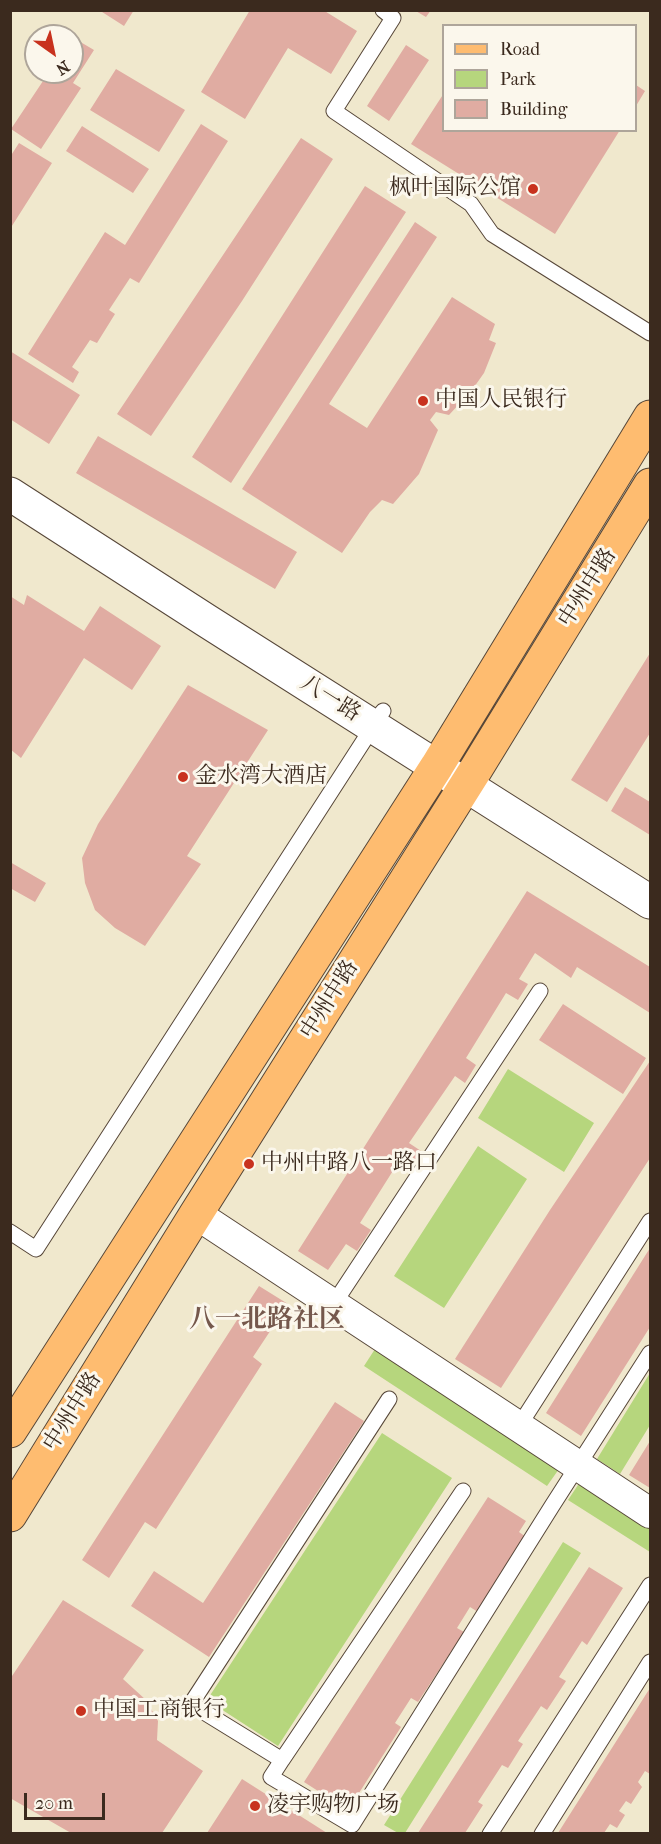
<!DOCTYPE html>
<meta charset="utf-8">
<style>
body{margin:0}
#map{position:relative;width:661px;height:1844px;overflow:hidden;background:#f0e8cd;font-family:"IM FELL French Canon",serif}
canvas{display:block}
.frame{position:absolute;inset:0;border:12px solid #3b2a1e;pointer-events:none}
.legend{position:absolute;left:442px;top:24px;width:195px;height:108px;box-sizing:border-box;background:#fbf7ec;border:2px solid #aea59a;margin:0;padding:8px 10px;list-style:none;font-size:18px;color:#3b2a1e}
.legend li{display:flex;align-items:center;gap:12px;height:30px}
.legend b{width:30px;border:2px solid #aea59a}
.north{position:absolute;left:24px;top:24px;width:60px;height:60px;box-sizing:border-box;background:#fbf7ec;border:2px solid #aea59a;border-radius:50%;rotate:147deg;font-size:16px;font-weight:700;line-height:24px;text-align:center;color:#3b2a1e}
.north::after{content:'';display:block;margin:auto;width:21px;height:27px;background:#c8321e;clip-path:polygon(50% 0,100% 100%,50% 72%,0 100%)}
.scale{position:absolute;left:24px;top:1793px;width:81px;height:27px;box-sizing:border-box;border:3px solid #3b2a1e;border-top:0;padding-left:8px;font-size:18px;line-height:21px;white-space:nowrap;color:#3b2a1e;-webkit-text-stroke:4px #fbf7ec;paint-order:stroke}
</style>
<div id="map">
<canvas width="661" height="1844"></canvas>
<div class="frame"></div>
<ul class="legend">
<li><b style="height:8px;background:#febc70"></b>Road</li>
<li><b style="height:16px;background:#b6d67d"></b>Park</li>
<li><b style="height:16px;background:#e0aca2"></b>Building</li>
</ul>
<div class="north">N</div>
<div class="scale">20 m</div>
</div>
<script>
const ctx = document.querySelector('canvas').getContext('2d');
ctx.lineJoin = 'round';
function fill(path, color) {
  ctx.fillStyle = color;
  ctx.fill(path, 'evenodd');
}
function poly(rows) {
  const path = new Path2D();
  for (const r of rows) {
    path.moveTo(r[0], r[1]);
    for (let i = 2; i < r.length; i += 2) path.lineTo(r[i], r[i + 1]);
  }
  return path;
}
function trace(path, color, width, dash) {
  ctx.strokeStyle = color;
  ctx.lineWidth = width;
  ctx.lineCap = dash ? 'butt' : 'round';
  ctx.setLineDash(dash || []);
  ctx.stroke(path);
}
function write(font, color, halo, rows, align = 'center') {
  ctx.font = font + ' "IM FELL French Canon","Noto Serif SC",serif';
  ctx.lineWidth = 6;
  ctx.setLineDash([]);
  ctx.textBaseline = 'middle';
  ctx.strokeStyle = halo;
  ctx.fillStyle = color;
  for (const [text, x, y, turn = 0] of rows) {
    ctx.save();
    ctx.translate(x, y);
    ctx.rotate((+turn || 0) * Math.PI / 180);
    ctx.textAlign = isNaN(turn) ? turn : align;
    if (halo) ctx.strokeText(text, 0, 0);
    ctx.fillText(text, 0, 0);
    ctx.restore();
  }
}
fill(poly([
 [508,1069,594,1123,564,1172,478,1118],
 [478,1146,527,1179,444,1308,394,1276],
 [375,1349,559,1469,547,1486,364,1366],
 [650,1373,650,1425,620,1474,597,1459],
 [382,1433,452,1478,278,1746,207,1700],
 [580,1482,650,1527,650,1552,568,1500],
 [563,1542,581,1553,405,1833,398,1833,384,1825]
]), '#b6d67d');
fill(poly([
 [99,10,134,10,124,26],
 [250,10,323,10,357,31,331,74,288,48,245,119,201,92],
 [414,10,431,10,426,17],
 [72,37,94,50,73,83,81,88,41,149,11,129,49,72,60,74,62,72,72,72],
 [406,45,429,60,389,121,367,106],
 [116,69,185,110,159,152,90,110],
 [636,85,645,91,636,106],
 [444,93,444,130,620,130,555,234,411,144],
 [201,124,228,141,139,283,130,278,109,310,115,314,97,343,90,340,72,367,79,372,73,383,28,354,105,232,125,245],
 [82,126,149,169,133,193,66,151],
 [301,138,333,159,242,301,151,436,117,414],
 [19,143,52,163,10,229,10,157],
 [365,186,406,212,231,483,192,457],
 [415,222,437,237,329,404,367,428,452,297,495,324,489,340,496,343,484,373,472,390,449,415,436,412,430,420,438,430,419,474,393,504,382,500,370,512,342,553,242,489],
 [10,351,80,395,49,444,10,419],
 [98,436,297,552,275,589,76,473],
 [27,595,84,631,100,606,161,646,132,690,84,658,21,758,10,749,10,596,24,605],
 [650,653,650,733,607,802,571,780],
 [188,685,268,730,187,856,201,864,145,946,115,928,95,910,85,883,82,858,98,824],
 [625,787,650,802,650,835,611,811],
 [10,862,46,883,35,902,10,888],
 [527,891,650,967,650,1013,577,967,571,978,535,953,519,979,528,984,518,1000,506,993,466,1058,476,1065,465,1083,455,1076,409,1143,421,1151,412,1165,401,1158,360,1223,371,1230,357,1251,346,1244,328,1270,298,1251],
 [563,1004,646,1058,623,1094,539,1040],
 [650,1061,650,1158,501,1388,455,1359,550,1210],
 [650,1248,650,1327,581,1436,546,1413],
 [259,1286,288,1304,253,1357,262,1364,156,1529,145,1522,109,1578,82,1560],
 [335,1402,364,1421,209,1657,131,1606,154,1571,203,1603],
 [650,1441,650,1488,629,1475],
 [488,1497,526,1521,519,1532,526,1537,478,1612,470,1607,457,1628,464,1632,418,1702,411,1698,395,1723,401,1727,352,1804,348,1801,343,1807,304,1782],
 [589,1567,623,1588,587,1645,582,1641,559,1677,566,1681,547,1710,541,1706,518,1741,523,1744,508,1768,502,1765,478,1802,483,1805,465,1833,418,1833],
 [63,1600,144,1650,123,1679,146,1700,158,1721,157,1740,203,1771,162,1833,71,1833,10,1798,10,1679],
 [650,1688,650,1774,645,1771,638,1782,642,1787,631,1804,626,1801,619,1811,625,1815,617,1828,610,1824,604,1833,558,1833],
 [242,1779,327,1833,207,1833]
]), '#e0aca2');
const service = poly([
 [383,10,393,18,334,111,471,204,492,234,650,333],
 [10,1232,36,1249,383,711],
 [333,1305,540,991],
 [389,1399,191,1704,282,1760,463,1491],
 [519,1426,650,1221],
 [282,1760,271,1777,352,1825,552,1506,650,1353],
 [490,1834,650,1585],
 [542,1834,650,1662]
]);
const minor = poly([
 [196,1214,650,1513]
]);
const tertiary = poly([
 [10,494,207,621,650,902]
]);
const primary = poly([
 [10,1431,437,766,650,417],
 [10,1515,196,1214,476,769,650,485]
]);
trace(service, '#564638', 17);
trace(minor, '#564638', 32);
trace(tertiary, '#564638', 35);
trace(primary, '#564638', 35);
trace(service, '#fff', 15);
trace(minor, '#fff', 30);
trace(tertiary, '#fff', 33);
trace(primary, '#febc70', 33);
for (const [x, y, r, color] of [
 [533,189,6,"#c8321e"],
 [423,401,6,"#c8321e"],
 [183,777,6,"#c8321e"],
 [249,1164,6,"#c8321e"],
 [81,1711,6,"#c8321e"],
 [255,1806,6,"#c8321e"]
]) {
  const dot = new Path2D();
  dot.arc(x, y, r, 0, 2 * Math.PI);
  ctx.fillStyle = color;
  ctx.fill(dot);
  trace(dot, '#fbf7ec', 2);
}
write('22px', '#3b2a1e', '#fbf7ec', [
 ["枫叶国际公馆",521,189,"right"],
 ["中国人民银行",435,401],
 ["金水湾大酒店",195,777],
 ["中州中路八一路口",261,1164],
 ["中国工商银行",93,1711],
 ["凌宇购物广场",267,1806]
], 'left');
write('22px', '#3b2a1e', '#fbf7ec', [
 ["中州中路",588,588,-58],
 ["八一路",330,699,32],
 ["中州中路",330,1000,-58],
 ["中州中路",73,1412,-58]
]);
write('bold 26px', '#75584c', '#fbf7ec', [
 ["八一北路社区",267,1321]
]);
</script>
